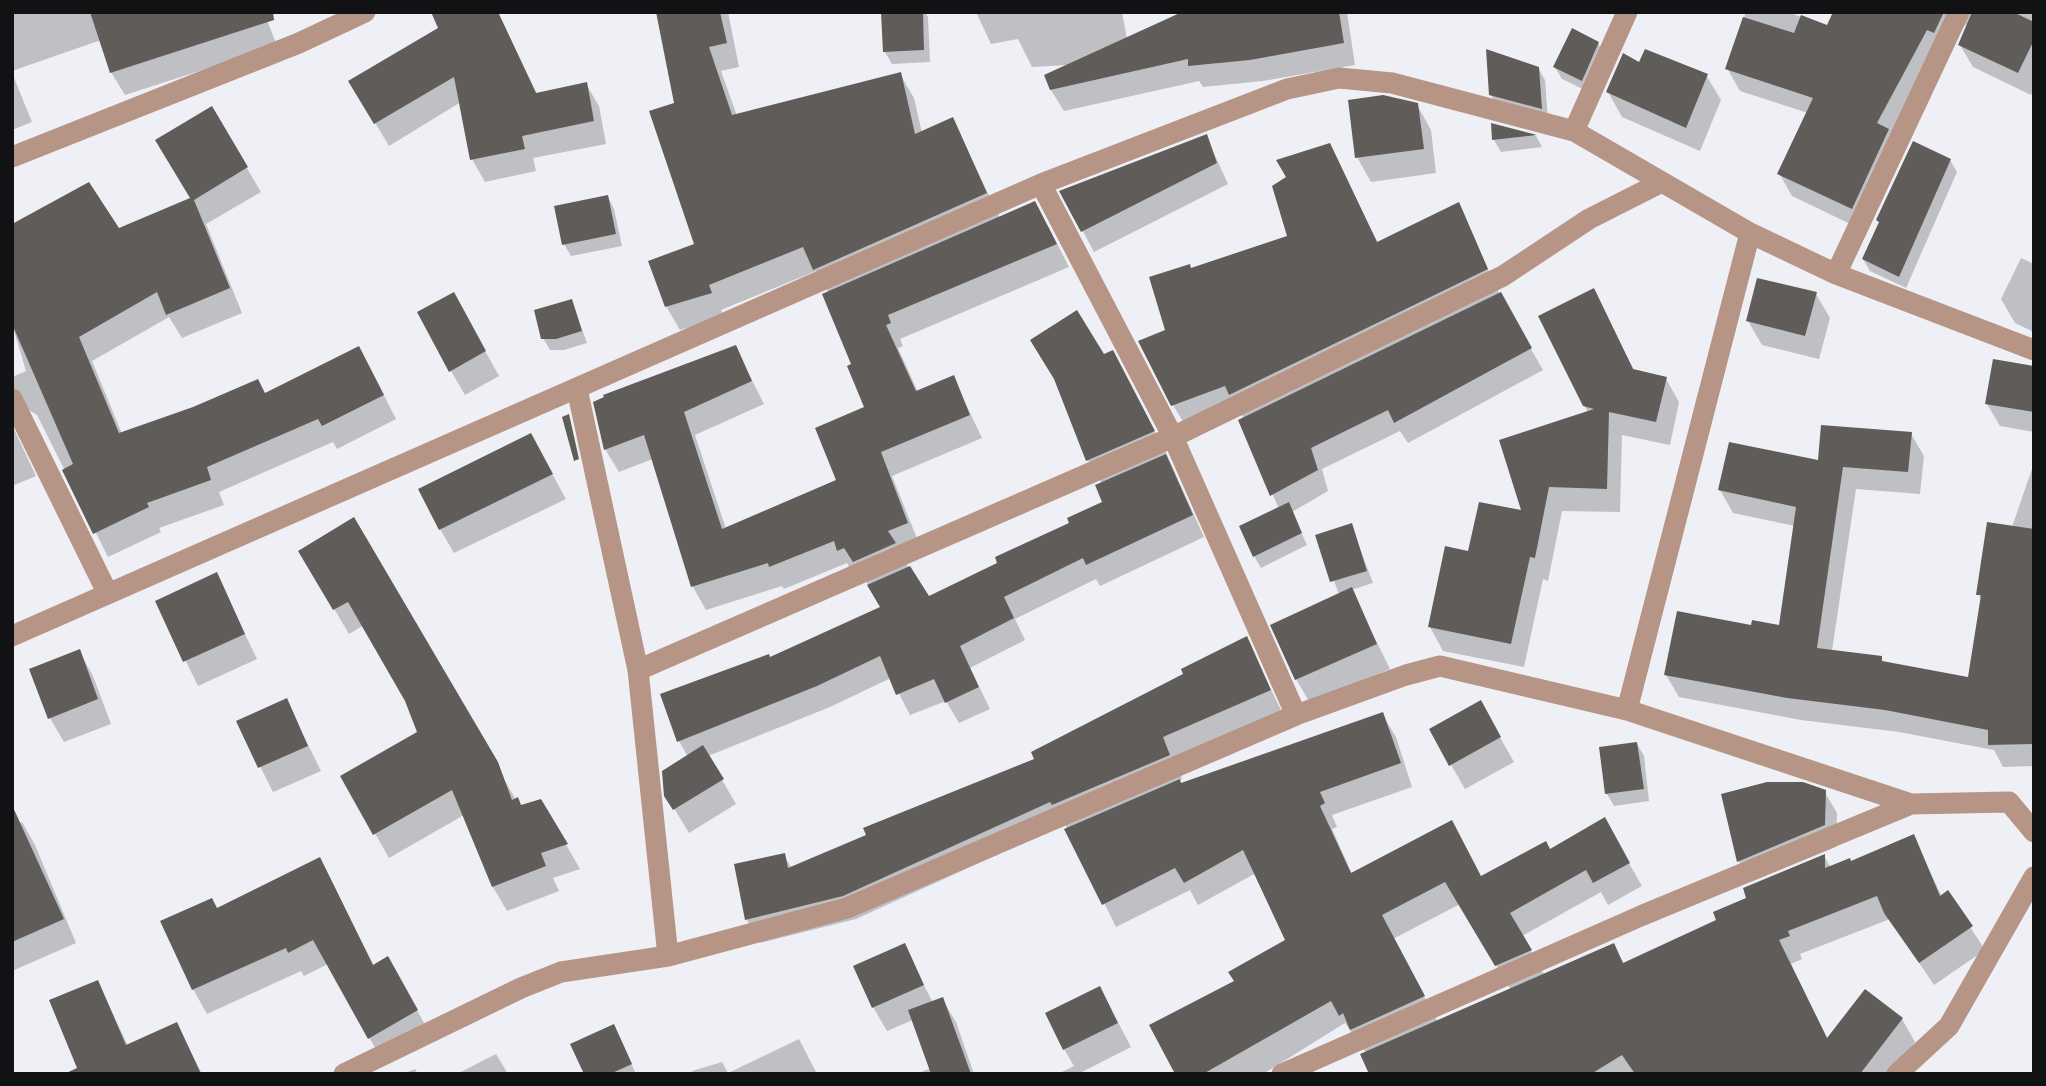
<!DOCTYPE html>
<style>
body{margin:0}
#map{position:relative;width:2046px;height:1086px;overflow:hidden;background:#eff0f5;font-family:"Nunito Sans",sans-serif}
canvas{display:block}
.frame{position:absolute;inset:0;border:14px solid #111213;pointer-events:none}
</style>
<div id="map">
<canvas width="2046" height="1086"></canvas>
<div class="frame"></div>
</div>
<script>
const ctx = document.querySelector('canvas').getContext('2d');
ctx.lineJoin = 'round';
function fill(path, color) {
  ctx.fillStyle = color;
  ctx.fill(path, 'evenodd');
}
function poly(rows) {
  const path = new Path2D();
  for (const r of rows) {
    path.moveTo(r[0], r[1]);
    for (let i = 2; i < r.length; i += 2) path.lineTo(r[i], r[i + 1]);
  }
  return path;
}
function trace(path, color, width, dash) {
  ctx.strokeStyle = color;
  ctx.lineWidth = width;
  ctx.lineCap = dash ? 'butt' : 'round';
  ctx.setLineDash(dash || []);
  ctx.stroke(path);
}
fill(poly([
 [12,12,264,12,277,46,125,95,111,72,101,40,12,71],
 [498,12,537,94,586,84,599,106,606,144,533,158,536,171,485,182,472,159,461,102,389,146,350,81],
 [657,12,728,12,739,67,721,71,737,116,900,74,914,98,922,133,952,119,1000,218,1048,226,1069,267,900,339,903,346,898,348,918,392,953,377,982,438,892,476,920,546,900,554,928,599,999,563,1104,503,1102,484,1088,460,1104,356,1126,377,1167,455,1204,537,1100,586,1096,579,1015,619,1025,640,970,668,990,709,959,723,946,701,910,715,891,678,830,707,708,756,736,804,689,833,666,795,688,757,679,741,770,659,882,608,859,570,852,573,847,563,784,589,782,586,706,610,693,587,653,459,619,472,605,449,735,347,764,404,695,435,726,529,838,481,867,408,829,293,816,271,721,310,724,317,680,330,666,306,697,245,676,104],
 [883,12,925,12,928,17,930,62,892,64,885,52],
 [976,12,1122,12,1127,39,1185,12,1347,12,1355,65,1263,81,1203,87,1199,81,1064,111,1051,90,1069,65,1032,67,1018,39,991,44],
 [1746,12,1788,12,1828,27,1835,12,2034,12,2034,88,2031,95,1973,67,1960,45,1970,22,1960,29,1865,231,1792,196,1779,173,1808,113,1740,91,1727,68],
 [1598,43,1605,55,1589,92,1562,79,1555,67],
 [1640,64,1706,75,1721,100,1700,151,1622,117,1608,92],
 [1538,68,1545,80,1548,120,1498,107,1491,95],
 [12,73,32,122,12,130],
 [1417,105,1431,130,1436,173,1371,182,1357,157],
 [211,108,261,192,206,224,242,313,182,338,169,317,92,361,122,434,265,395,372,372,396,419,337,449,333,442,219,492,224,505,159,528,161,532,108,557,37,415,27,409,12,423,12,377,26,371,12,324,118,230,192,199],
 [1493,125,1536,136,1542,147,1501,152,1494,140],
 [1206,136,1228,184,1094,252,1062,192],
 [1329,145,1378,243,1458,205,1499,293,1543,370,1408,443,1400,431,1322,469,1328,491,1292,512,1307,545,1261,568,1254,556,1279,509,1241,421,1244,419,1238,409,1187,428,1173,405,1167,331,1191,269,1290,237],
 [1950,160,1957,172,1906,288,1870,271,1863,259,1880,224,1878,220],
 [608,197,614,209,622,246,571,256,564,244],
 [2021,258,2034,264,2034,332,2015,323,2001,299],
 [1594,291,1635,372,1666,379,1679,402,1670,445,1622,435,1620,512,1562,511,1548,581,1543,579,1524,667,1443,651,1430,627,1470,553,1524,513,1588,412,1584,405],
 [1816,294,1830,318,1819,359,1762,345,1748,321],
 [572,301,587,343,564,350,550,350,543,338],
 [467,318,499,376,465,395,451,371],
 [2034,368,2034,432,2000,426,1987,404],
 [12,425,36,476,12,486],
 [1911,434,1924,456,1920,494,1856,489,1832,651,1881,658,1884,663,1969,679,1982,601,1978,594,2012,527,2034,463,2034,766,2003,767,1994,750,1899,732,1801,720,1679,697,1666,675,1753,627,1780,627,1795,526,1733,513,1720,490],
 [544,459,566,499,454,553,440,529],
 [353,519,516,800,522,807,541,801,580,869,553,878,559,891,507,911,493,887,464,815,389,858,343,777,419,733,407,700,364,625,349,634,300,551],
 [1351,525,1373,583,1351,590,1390,669,1310,703,1296,679,1339,594,1317,536],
 [216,574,257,659,198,686,157,602],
 [1246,639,1283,714,1175,761,1182,779,1178,780,1181,785,1382,714,1396,737,1412,787,1332,815,1337,827,1332,829,1352,874,1481,878,1550,851,1604,820,1642,886,1608,905,1601,892,1522,936,1544,974,1613,945,1624,964,1719,921,1748,899,1824,856,1831,868,1850,863,1913,836,1942,897,1948,893,1985,950,1934,985,1890,919,1800,954,1802,959,1791,964,1828,1040,1902,1019,1915,1042,1891,1074,1371,1074,1366,1053,1345,1023,1263,1074,1177,1074,1287,941,1256,873,1198,905,1190,890,1116,927,1065,824,856,919,760,943,747,920,736,865,784,855,792,869,1037,760],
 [1460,904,1511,990,1438,1022,1393,939],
 [79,651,93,676,111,724,64,742,50,718],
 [286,700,321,771,273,792,238,722],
 [1480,702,1514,762,1465,789,1431,730],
 [1637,744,1644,756,1649,801,1614,806,1607,794],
 [1824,791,1837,813,1836,847,1751,882,1739,861],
 [22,822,35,845,76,943,12,971,12,826],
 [320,859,374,966,388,959,431,1035,383,1062,328,964,304,976,301,971,207,1014,193,989,217,910],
 [904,946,933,1003,942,999,956,1022,974,1074,916,1074,931,1068,913,1020,887,1031,873,1007],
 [98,982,128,1046,177,1024,202,1074,81,1074],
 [1100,988,1131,1047,1078,1074,1058,1074,1074,1066,1064,1049],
 [620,1038,636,1074,586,1074],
 [799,1039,817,1074,693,1074,692,1071,722,1062,728,1073],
 [496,1054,508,1074,457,1074],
 [415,1069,418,1074,403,1074]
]), '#0003');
fill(poly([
 [90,12,273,12,274,20,110,73],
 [431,12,498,12,536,93,587,82,594,121,522,136,525,149,470,160,454,77,374,124,348,81,438,28],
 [656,12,720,12,727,43,709,47,732,115,901,72,915,134,953,117,987,193,813,270,803,247,709,285,712,293,665,307,648,261,694,244,649,111,674,103],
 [881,12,923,12,924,50,883,52],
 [1182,12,1339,12,1344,43,1250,60,1188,66,1188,59,1050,90,1044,75],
 [1833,12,1944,12,1934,33,1927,30,1877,123,1889,129,1852,209,1777,174,1813,98,1725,69,1743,17,1794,33,1801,15,1827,25],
 [1972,12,2013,12,2034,22,2034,40,2018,73,1958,45],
 [1572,28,1599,42,1582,81,1553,67],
 [1486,49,1539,67,1542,109,1489,95],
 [1645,49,1708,74,1686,128,1606,92,1623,53,1639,62],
 [1383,95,1418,103,1424,149,1355,158,1348,100],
 [212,106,248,167,194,200,230,288,166,315,157,292,79,337,119,433,193,407,258,379,265,393,359,346,384,395,322,426,318,419,207,467,211,480,147,503,149,507,93,534,62,470,73,464,12,324,12,224,89,182,119,228,190,198,155,140],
 [1491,123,1537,135,1492,140],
 [1207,134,1217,163,1081,232,1059,191],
 [1913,141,1951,159,1899,277,1862,259,1879,222,1876,220],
 [1330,143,1377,242,1459,202,1488,269,1229,395,1225,386,1171,406,1138,341,1165,330,1149,277,1190,264,1191,268,1287,236,1272,186,1286,177,1276,160],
 [608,195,616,234,562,245,554,206],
 [1035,201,1057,244,888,315,891,323,886,325,916,391,954,375,970,415,881,452,908,523,888,531,896,543,853,562,844,548,837,551,834,541,769,567,768,563,691,587,644,435,604,450,593,402,604,397,603,395,736,345,752,381,684,412,722,529,836,480,815,428,864,407,847,366,851,364,822,294],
 [1757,278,1817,292,1805,336,1746,321],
 [1594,288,1633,369,1667,377,1656,422,1609,412,1607,489,1549,487,1535,558,1530,557,1511,644,1428,627,1445,546,1468,551,1479,502,1521,510,1499,440,1594,409,1583,406,1538,316],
 [454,292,486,351,449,372,417,312],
 [1501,292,1532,348,1394,423,1388,410,1311,448,1318,470,1270,496,1238,420],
 [572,299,582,331,556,339,541,339,534,310],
 [1077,310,1104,354,1113,350,1155,431,1086,461,1054,379,1030,340],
 [1993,359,2034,366,2034,412,1985,404],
 [569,414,579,459,574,461,562,417],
 [1821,425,1912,432,1908,472,1843,467,1817,648,1882,656,1882,661,1968,677,1981,595,1976,595,1987,522,2034,529,2034,744,1988,745,1988,730,1885,710,1787,698,1664,675,1677,611,1751,625,1752,620,1779,625,1796,507,1718,490,1729,442,1818,460],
 [531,433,553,474,439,530,418,489],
 [1166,454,1193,515,1086,565,1083,558,1004,597,1014,618,960,646,979,687,945,703,934,679,896,695,880,656,817,686,677,742,660,694,769,654,770,657,880,607,867,585,910,566,929,596,997,563,995,557,1069,523,1067,518,1102,502,1095,485],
 [1289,502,1302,533,1253,557,1239,526],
 [354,517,498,762,512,800,518,797,521,805,541,799,568,844,541,853,546,866,492,887,452,790,373,835,340,776,417,732,405,701,348,602,333,610,298,551],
 [1352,523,1367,571,1330,582,1315,535],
 [217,572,245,634,183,662,155,601],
 [1352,587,1377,644,1295,680,1270,625],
 [1247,636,1271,690,1163,737,1170,755,1052,805,1050,802,843,896,745,920,734,864,785,853,788,868,866,835,863,828,1034,759,1031,752,1183,674,1181,669],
 [80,649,98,699,48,719,29,669],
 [287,698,308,746,258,768,236,721],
 [1481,700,1501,737,1449,766,1429,729],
 [1383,712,1401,763,1320,792,1325,803,1320,806,1351,873,1452,820,1481,876,1546,841,1550,849,1605,817,1630,863,1593,883,1586,870,1510,913,1532,950,1495,966,1445,882,1382,915,1425,996,1350,1030,1343,1013,1339,1016,1331,1001,1203,1074,1175,1074,1149,1025,1234,981,1228,972,1285,940,1243,850,1184,883,1175,868,1102,905,1064,829,1180,779,1181,783],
 [1637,742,1644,789,1605,794,1599,747],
 [703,745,724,779,673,810,664,796,662,771],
 [1767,782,1803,782,1826,790,1825,825,1737,862,1721,794],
 [12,805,64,919,12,942],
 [1914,834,1940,896,1948,890,1973,926,1919,963,1884,913,1877,896,1788,931,1790,936,1779,940,1827,1038,1865,989,1903,1018,1860,1074,1635,1074,1622,1055,1591,1074,1369,1074,1360,1054,1614,943,1623,963,1716,920,1713,912,1746,898,1743,888,1825,854,1825,868,1850,858,1851,861],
 [320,857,373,965,388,956,418,1010,368,1039,313,940,288,953,286,948,192,990,160,921,212,898,217,908],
 [905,943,924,985,872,1008,853,966],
 [98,980,126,1045,177,1022,201,1074,64,1074,77,1068,49,1000],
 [1100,986,1118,1023,1063,1050,1045,1013],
 [943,997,971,1074,931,1074,908,1010],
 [614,1024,632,1064,610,1074,584,1074,570,1044]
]), '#605c5a');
trace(poly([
 [1574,131,1627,12],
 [12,157,299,43,365,12],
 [1041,184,1173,437,1296,715],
 [1836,274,1959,12],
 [577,389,638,670,668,956],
 [12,399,107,592],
 [12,636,1041,184,1287,89,1339,78,1392,83,1574,131,1750,233,1836,274,2034,350],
 [638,670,1173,437,1503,276,1589,219,1662,182],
 [1627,710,1750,233],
 [344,1074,521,988,561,972,668,956,847,908,1296,715,1406,675,1440,666,1627,710,1911,804,2009,802,2034,832],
 [1282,1074,1643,915,1911,804],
 [1897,1074,1949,1026,2034,877]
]), '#b69486', 21);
</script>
